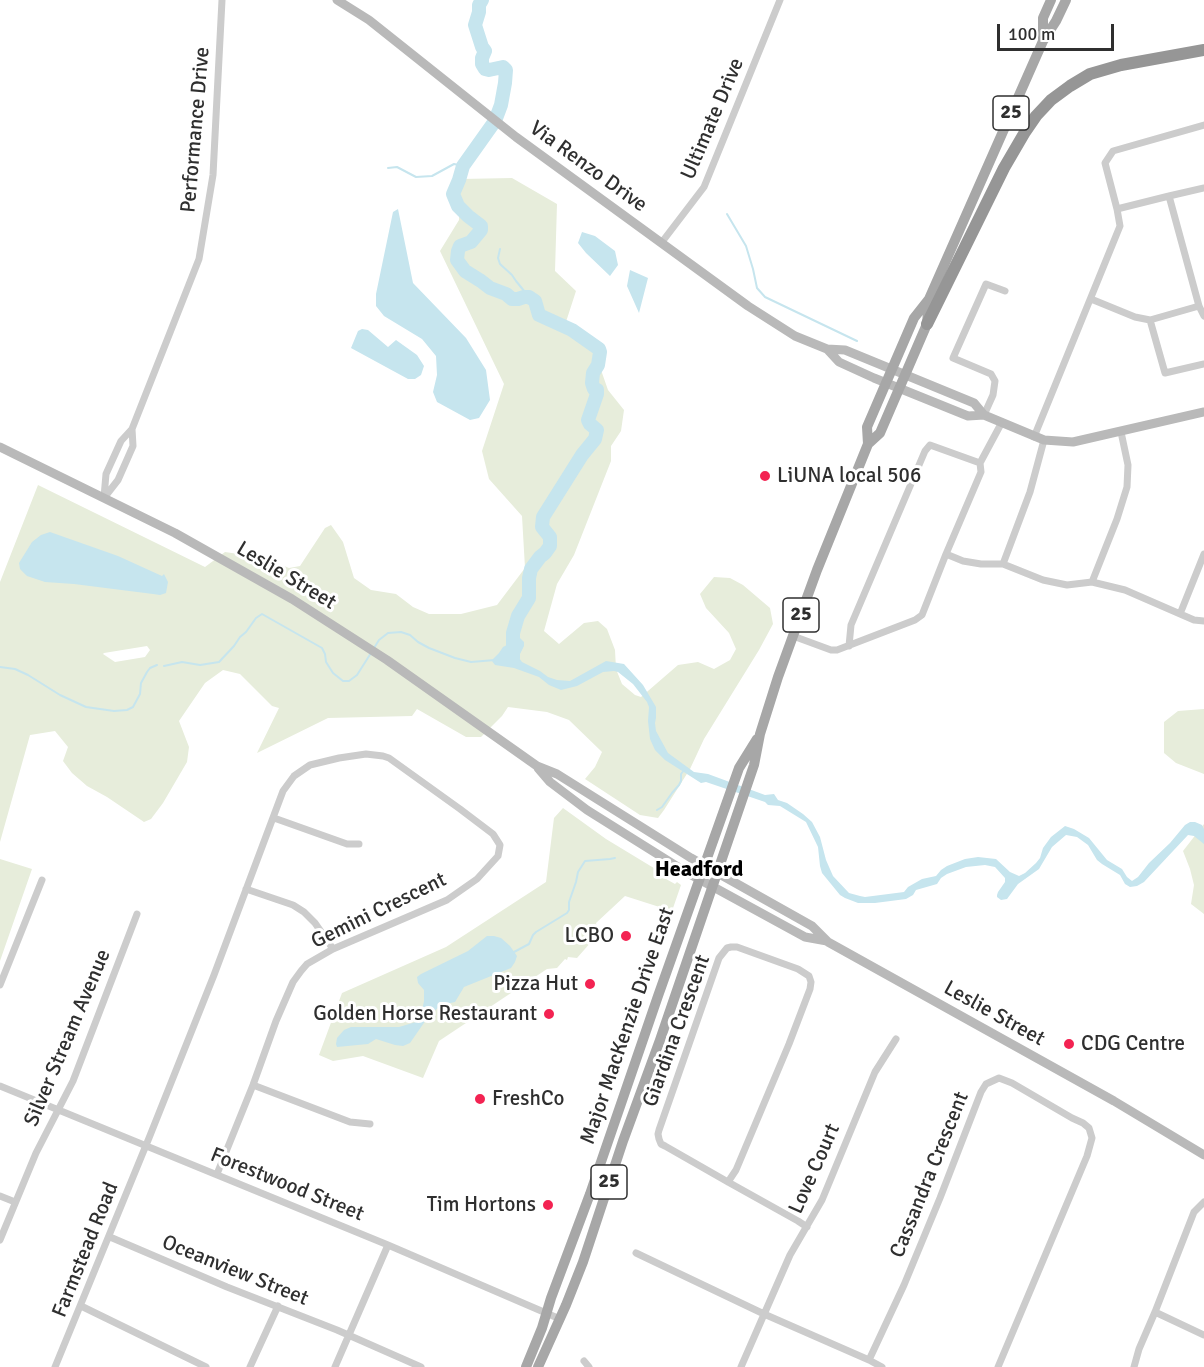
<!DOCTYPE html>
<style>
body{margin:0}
#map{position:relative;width:1204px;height:1367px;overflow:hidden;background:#fff;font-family:Signika,sans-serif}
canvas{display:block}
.scale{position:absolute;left:997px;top:24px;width:117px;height:27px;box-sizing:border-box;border:3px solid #2f2f2f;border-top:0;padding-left:8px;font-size:18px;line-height:21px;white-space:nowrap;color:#2f2f2f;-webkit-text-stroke:4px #fff;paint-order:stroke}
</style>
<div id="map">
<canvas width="1204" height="1367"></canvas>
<div class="scale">100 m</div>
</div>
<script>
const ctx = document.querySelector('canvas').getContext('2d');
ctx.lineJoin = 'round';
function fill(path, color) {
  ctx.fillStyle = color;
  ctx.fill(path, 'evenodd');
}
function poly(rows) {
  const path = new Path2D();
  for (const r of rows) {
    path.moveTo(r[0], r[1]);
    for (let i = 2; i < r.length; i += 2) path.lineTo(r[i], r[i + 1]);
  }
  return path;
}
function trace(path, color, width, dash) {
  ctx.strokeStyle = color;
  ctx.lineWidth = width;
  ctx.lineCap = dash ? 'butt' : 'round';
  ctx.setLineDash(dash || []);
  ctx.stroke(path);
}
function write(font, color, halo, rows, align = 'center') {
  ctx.font = font + ' Signika,sans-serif';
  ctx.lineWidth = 6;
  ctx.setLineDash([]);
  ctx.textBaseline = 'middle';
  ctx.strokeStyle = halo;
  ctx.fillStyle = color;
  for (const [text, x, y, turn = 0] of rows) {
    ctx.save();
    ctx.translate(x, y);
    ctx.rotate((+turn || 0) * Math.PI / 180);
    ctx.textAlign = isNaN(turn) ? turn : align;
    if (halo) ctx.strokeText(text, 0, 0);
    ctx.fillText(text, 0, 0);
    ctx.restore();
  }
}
fill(poly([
 [512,178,557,204,555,271,576,291,564,328,583,340,594,350,608,390,624,410,621,431,611,446,611,461,574,555,557,584,544,631,559,644,584,623,598,621,607,629,615,650,616,669,622,684,635,695,641,697,678,665,698,662,714,669,730,660,736,649,729,633,706,608,700,594,714,577,730,578,743,585,770,608,773,624,759,650,704,739,690,769,664,810,658,818,640,815,585,779,595,767,602,752,569,720,547,712,508,707,502,716,481,737,466,737,417,709,412,716,328,718,257,753,279,708,272,706,240,674,223,670,205,683,179,721,189,747,187,762,163,803,151,819,144,822,107,797,87,786,72,773,63,761,68,747,55,731,30,735,0,842,0,582,38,485,205,567,225,552,265,558,289,568,300,566,325,528,331,525,343,542,354,578,371,590,396,594,413,607,429,614,461,614,497,605,525,568,522,516,489,479,482,451,504,384,440,251,459,220,461,179],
 [147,646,150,650,145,657,115,662,103,654,104,653],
 [1204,709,1204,774,1176,763,1164,753,1164,722,1178,711],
 [563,808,606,839,667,876,666,879,675,884,677,882,681,885,672,911,625,896,596,923,599,933,577,958,568,957,567,960,565,959,557,968,547,969,439,1041,423,1078,363,1056,333,1061,319,1055,342,993,446,947,546,882,554,818],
 [1204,824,1204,914,1191,904,1194,885,1190,869,1183,851],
 [0,859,32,869,0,961]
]), '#e7eddb');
fill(poly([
 [398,209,413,283,466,338,486,370,490,400,479,418,470,420,437,402,433,392,437,375,436,356,422,339,384,316,376,306,376,294,393,212],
 [582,232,595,236,615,251,618,265,610,276,586,253,578,243],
 [630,270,648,278,639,313,627,286],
 [362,329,368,330,388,347,396,340,417,355,424,366,421,375,415,379,408,379,351,348,358,331],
 [50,532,118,556,162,576,164,574,168,582,166,593,160,595,153,594,74,584,45,582,27,576,20,569,19,563,32,542,41,535],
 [517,635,524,642,524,646,519,656,519,658,522,662,540,671,548,677,557,680,570,681,606,661,624,664,643,685,656,707,656,718,655,723,656,731,668,753,694,772,708,774,765,795,774,794,778,800,787,803,803,814,812,822,820,837,826,860,833,876,849,893,860,896,865,897,904,892,908,887,922,879,936,876,941,870,947,866,965,859,978,857,996,859,1010,872,1019,876,1025,873,1036,863,1040,858,1043,848,1051,837,1065,826,1074,829,1089,838,1107,860,1122,869,1127,877,1132,881,1138,877,1149,863,1170,843,1185,825,1190,822,1195,822,1202,825,1204,829,1204,844,1194,836,1188,835,1144,882,1137,886,1130,887,1125,884,1120,875,1102,864,1097,860,1088,845,1077,837,1066,835,1052,847,1039,869,1018,884,1007,899,1001,900,997,897,997,895,998,892,1005,882,1005,878,995,867,985,865,966,867,947,874,941,878,937,884,916,890,913,895,906,899,875,903,858,903,845,898,840,895,822,873,820,866,818,847,806,822,780,806,768,805,765,802,706,782,701,783,665,760,655,750,650,739,648,721,649,707,647,702,633,684,618,672,614,671,603,672,577,686,561,690,549,685,539,677,514,668,495,665,492,661,493,659,499,653,503,647,511,643],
 [487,936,494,936,501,938,510,946,517,956,515,962,511,968,464,987,455,1002,441,1005,428,1017,410,1043,403,1046,395,1045,376,1039,368,1044,337,1047,336,1044,337,1038,344,1030,351,1027,399,1027,416,1022,421,1015,424,1001,424,990,418,983,417,977,421,974,468,951]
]), '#c6e5ee');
trace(poly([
 [388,168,397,167,416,177,432,176,454,164,463,166],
 [727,214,746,246,753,269,757,288,765,297,857,341],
 [500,249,498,258,500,264,512,275,516,281,529,297],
 [374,648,379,640,388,633,401,632,410,635,418,642,429,648,455,658,471,662,495,660],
 [164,666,182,662,200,665,219,662,234,646,240,637,246,632,256,618,262,614,322,648,325,654,326,662,333,673,343,681,349,681,357,675,371,653],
 [0,667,15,669,28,675,60,695,86,707,114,711,127,710,133,707,140,694,141,683,147,672,150,668,157,665],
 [657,810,662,807,672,793,679,785,681,781,681,774,685,769],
 [514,952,529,944,533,935,536,932,567,913,569,910,569,902,576,882,578,872,585,861,610,859,615,858]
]), '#c6e5ee', 2);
trace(poly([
 [482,0,479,5,479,12,475,25,482,47,485,51,482,58,482,64,485,69,489,70,503,67,506,70,505,83,501,105,495,121,463,166,459,180,453,194,458,206,468,216,481,226,481,230,471,242,460,246,458,251,457,260,465,271,481,281,490,288,506,294,512,299,518,299,524,297,529,297,535,301,539,315,572,330,599,349,600,352,598,365,593,373,592,383,594,389,597,390,597,394,588,420,590,424,597,430,595,439,582,455,543,517,542,527,550,537,550,546,545,553,540,557,531,569,529,578,529,598,518,616,513,633,513,658]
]), '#c6e5ee', 14);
trace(poly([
 [1117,209,1169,196],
 [662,242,704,187,780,0],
 [1091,299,1135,317,1150,320,1165,373,1204,364],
 [1199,306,1204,316],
 [1150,320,1199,306,1169,196,1204,188],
 [984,415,993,395,995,381,991,374,953,358,986,284,1005,291],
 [1002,422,980,463,981,472,946,554,963,561,981,564,1003,564,1043,580,1067,585,1092,582,1125,590,1194,620,1204,621],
 [1034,437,1120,226,1117,209,1105,163,1113,151,1204,125],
 [104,497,106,474,121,441,132,429],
 [104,498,118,480,133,446,132,429,199,259,213,175,222,0],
 [1003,564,1030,492,1044,440],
 [1092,582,1117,519,1127,487,1128,465,1121,432],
 [1180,614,1204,554],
 [793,636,831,650,837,650,915,620,922,615,946,554],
 [849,646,851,625,925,451,930,445,980,463],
 [274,818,347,844,359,844],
 [246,889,293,905,304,912,315,923,333,949],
 [0,985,42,880],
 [253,1085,350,1122,370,1124],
 [0,1086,388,1245,560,1319],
 [728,1182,736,1170,789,1044,810,989,811,982,809,976,798,969,737,947,731,947,727,948,719,958,659,1130,658,1134,659,1139,661,1144,665,1146,728,1182,798,1221,807,1227],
 [0,1196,15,1202],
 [110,1237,227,1287,337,1330,421,1367],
 [0,1240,36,1153,73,1081,137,914],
 [636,1253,764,1314,869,1360,882,1367],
 [81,1306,206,1367],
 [1155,1312,1204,1335],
 [869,1360,904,1285,940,1198,981,1092,986,1084,999,1078,1012,1083,1072,1118,1083,1123,1089,1128,1092,1138,1087,1156,998,1367],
 [584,1361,589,1367],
 [55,1367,149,1138,214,975,283,791,294,776,310,765,339,758,366,754,383,756,389,758,460,809,493,834,500,845,498,856,477,879,447,900,333,949,307,964,301,971,293,982,276,1021,253,1085,217,1174],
 [250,1367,278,1306],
 [335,1367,388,1245],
 [741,1367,790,1255,822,1200,875,1072,896,1039],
 [1134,1367,1139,1349,1155,1312,1194,1212,1204,1202]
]), '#ccc', 7);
trace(poly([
 [337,0,369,20,516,137,748,306,795,336,827,349,845,350,974,403,984,415],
 [827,349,839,362,874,378,968,416,984,415,1044,440,1073,442,1204,412],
 [0,447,175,533,292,599,387,660,537,766,557,774,691,858,812,926,828,942,1114,1101,1204,1155],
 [538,768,550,782,587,810,686,872,805,937,827,941]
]), '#b9b9b9', 9);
trace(poly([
 [1043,40,1043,18,1051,0],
 [868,444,867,427,914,318,929,299,1043,41,1056,21,1066,0],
 [526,1367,542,1328,551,1298,590,1194,658,996,739,768,757,739],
 [538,1367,566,1305,583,1262,623,1141,660,1040,754,765,760,734,778,677,817,570,868,444,880,433,927,324,929,299]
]), '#a7a7a7', 10);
trace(poly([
 [927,324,1004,168,1025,132,1036,116,1051,100,1070,86,1090,74,1121,65,1204,50]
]), '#969696', 12);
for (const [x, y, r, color] of [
 [765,476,6,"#f32352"],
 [626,936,6,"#f32352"],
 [590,984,6,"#f32352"],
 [549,1014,6,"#f32352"],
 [1069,1044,6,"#f32352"],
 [480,1099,6,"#f32352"],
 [548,1205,6,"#f32352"]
]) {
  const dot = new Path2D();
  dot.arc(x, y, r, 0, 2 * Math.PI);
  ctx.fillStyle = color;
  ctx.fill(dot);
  trace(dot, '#fff', 2);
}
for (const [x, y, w] of [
 [1011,113,36],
 [801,615,36],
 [609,1182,36]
]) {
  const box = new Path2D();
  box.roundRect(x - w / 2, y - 17, w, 34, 4.5);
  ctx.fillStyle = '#fff';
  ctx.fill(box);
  trace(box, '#2f2f2f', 1.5);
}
write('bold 20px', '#2f2f2f', null, [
 ["25",1011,113],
 ["25",801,615],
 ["25",609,1182]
]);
write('21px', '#2f2f2f', '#fff', [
 ["Ultimate Drive",713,119,-67],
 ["Performance Drive",196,130,-85],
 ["Via Renzo Drive",588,167,36],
 ["Leslie Street",286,576,31],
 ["Gemini Crescent",379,911,-26],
 ["Leslie Street",994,1014,29],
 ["Major MacKenzie Drive East",628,1026,-71],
 ["Giardina Crescent",677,1031,-70],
 ["Silver Stream Avenue",68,1038,-67],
 ["Love Court",815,1169,-66],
 ["Cassandra Crescent",930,1175,-68],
 ["Forestwood Street",287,1185,22],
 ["Farmstead Road",86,1250,-68],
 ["Oceanview Street",235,1271,22]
]);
write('21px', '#2f2f2f', '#fff', [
 ["LiUNA local 506",777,476,"left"],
 ["LCBO",614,936],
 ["Pizza Hut",578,984],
 ["Golden Horse Restaurant",537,1014],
 ["CDG Centre",1081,1044,"left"],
 ["FreshCo",492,1099,"left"],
 ["Tim Hortons",536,1205]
], 'right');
write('bold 22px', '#000', '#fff', [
 ["Headford",699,870]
]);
</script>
